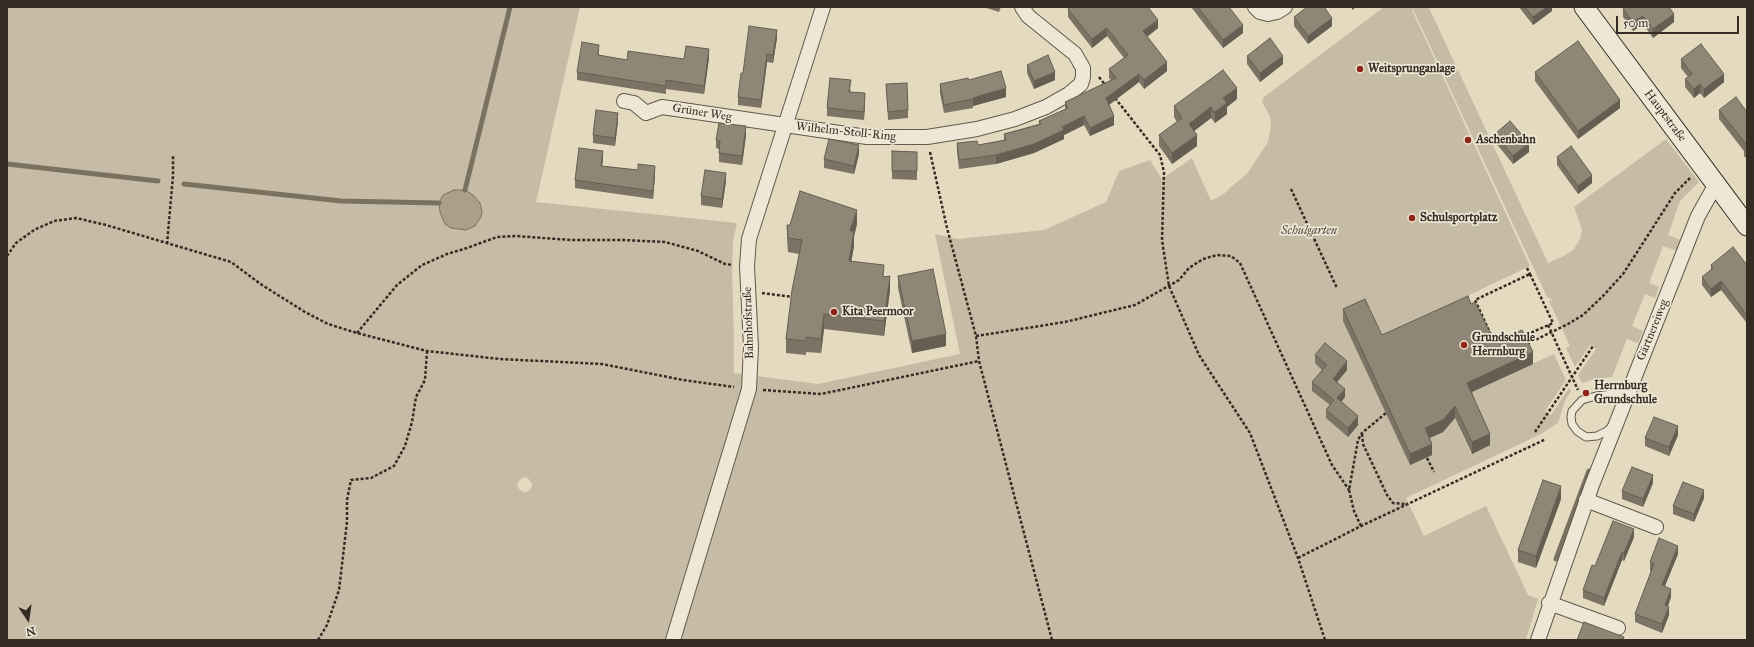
<!DOCTYPE html>
<meta charset="utf-8">
<style>
body{margin:0}
#map{position:relative;width:1754px;height:647px;overflow:hidden;background:#e4dabf;font-family:"IM FELL Great Primer",serif}
canvas{display:block}
.frame{position:absolute;inset:0;border:8px solid #362c24;pointer-events:none}
.north{position:absolute;left:8px;top:599px;width:40px;height:40px;-webkit-text-stroke:3px #ede7d5;paint-order:stroke;rotate:167deg;font-size:11px;font-weight:700;line-height:16px;text-align:center;color:#362c24}
.north::after{content:'';display:block;margin:auto;width:14px;height:18px;background:#362c24;clip-path:polygon(50% 0,100% 100%,50% 72%,0 100%)}
.scale{position:absolute;left:1616px;top:16px;width:123px;height:18px;box-sizing:border-box;border:2px solid #362c24;border-top:0;padding-left:5px;font-size:12px;line-height:14px;white-space:nowrap;color:#362c24;-webkit-text-stroke:3px #ede7d5;paint-order:stroke}
</style>
<div id="map">
<canvas width="1754" height="647"></canvas>
<div class="frame"></div>
<div class="north">N</div>
<div class="scale">50 m</div>
</div>
<script>
const ctx = document.querySelector('canvas').getContext('2d');
ctx.lineJoin = 'round';
function fill(path, color) {
  ctx.fillStyle = color;
  ctx.fill(path, 'evenodd');
}
function poly(rows) {
  const path = new Path2D();
  for (const r of rows) {
    path.moveTo(r[0], r[1]);
    for (let i = 2; i < r.length; i += 2) path.lineTo(r[i], r[i + 1]);
  }
  return path;
}
function trace(path, color, width, dash) {
  ctx.strokeStyle = color;
  ctx.lineWidth = width;
  ctx.lineCap = dash ? 'butt' : 'round';
  ctx.setLineDash(dash || []);
  ctx.stroke(path);
}
function write(font, color, halo, rows, align = 'center') {
  ctx.font = font + ' "IM FELL Great Primer",serif';
  ctx.lineWidth = 3.5;
  ctx.setLineDash([]);
  ctx.textBaseline = 'middle';
  ctx.strokeStyle = halo;
  ctx.fillStyle = color;
  for (const [text, x, y, turn = 0] of rows) {
    ctx.save();
    ctx.translate(x, y);
    ctx.rotate((+turn || 0) * Math.PI / 180);
    ctx.textAlign = isNaN(turn) ? turn : align;
    if (halo) ctx.strokeText(text, 0, 0);
    ctx.fillText(text, 0, 0);
    ctx.restore();
  }
}
fill(poly([
 [7,7,580,7,536,202,737,223,733,242,732,270,734,340,734,373,818,384,960,354,935,234,958,239,1044,230,1106,202,1119,171,1150,160,1162,179,1192,158,1211,201,1224,194,1232,186,1247,174,1268,142,1271,126,1270,116,1262,102,1264,97,1384,7,1427,7,1430,10,1548,263,1564,256,1574,249,1580,239,1582,229,1574,207,1666,139,1699,182,1680,201,1668,235,1683,241,1680,252,1663,246,1649,283,1659,287,1655,298,1645,294,1632,326,1643,331,1638,343,1627,339,1612,377,1594,379,1582,383,1578,375,1596,349,1590,345,1575,367,1566,348,1570,346,1549,301,1553,300,1547,297,1413,9,1412,10,1530,266,1383,336,1370,308,1343,321,1412,412,1445,397,1471,454,1471,392,1554,354,1566,380,1545,411,1551,415,1569,388,1571,391,1565,401,1558,423,1541,434,1406,498,1424,536,1486,506,1528,595,1538,599,1526,640,7,640],
 [523,477,528,478,532,484,531,488,527,492,523,492,518,488,517,483]
]), '#c6bca5');
const water = poly([
 [454,190,465,190,473,195,480,203,482,211,481,217,475,226,466,230,451,228,445,224,440,212,439,203,443,195,454,190]
]);
fill(water, '#a99f8a');
trace(water, '#7b7161', 1);
trace(poly([
 [7,164,158,181],
 [184,184,341,201,439,203],
 [465,190,510,7],
 [1556,559,1589,471]
]), '#7b7161', 5);
const lane = poly([
 [1612,426,1607,431,1597,436,1586,437,1577,431,1572,424,1571,417,1572,411,1582,400,1596,396,1629,392]
]);
const street = poly([
 [1255,7,1260,12,1268,14,1277,12,1285,7],
 [624,101,634,103,646,113,662,107,867,137,927,137,977,129,1015,119,1046,107,1069,94,1081,84,1083,77,1083,68,1075,54,1028,16,1022,7],
 [1586,500,1656,527],
 [1549,603,1618,628],
 [673,640,749,389,751,347,747,266,749,239,823,7],
 [1538,640,1592,485,1698,216,1716,184]
]);
const secondary = poly([
 [1584,7,1747,226]
]);
trace(lane, '#62584b', 9);
trace(street, '#62584b', 16);
trace(secondary, '#362c24', 21);
trace(poly([
 [1099,77,1106,86],
 [1115,98,1160,155,1164,172,1162,240,1169,286,1199,355,1250,433,1298,558,1325,640],
 [930,152,947,228,976,336,979,361,1052,640],
 [1291,189,1337,288],
 [167,244,173,176,173,156],
 [7,256,16,243,34,230,54,221,76,218,106,225,231,262,262,285,305,312,328,324,357,333,427,351,500,359,602,364,683,380,734,387],
 [1527,268,1530,274],
 [1530,274,1553,323,1497,348,1475,300,1530,274],
 [762,293,793,297],
 [1548,325,1578,390],
 [357,333,397,285,422,265,447,254,467,248,497,237,516,236,571,240,624,240,665,242,698,251,725,264,733,265],
 [976,336,1065,322,1135,305,1179,280,1189,268,1203,259,1217,255,1231,256,1240,263,1332,465,1349,490],
 [1527,344,1568,324,1583,315,1603,296,1623,274,1634,257,1675,193,1690,178],
 [763,390,821,394,979,361],
 [1535,432,1593,346],
 [1362,434,1363,444,1387,495,1393,503,1405,504],
 [1427,458,1434,472],
 [1361,526,1354,511,1349,490,1358,440,1362,433,1386,413],
 [1298,558,1361,526,1546,439],
 [318,640,327,625,339,590,347,522,347,500,351,480,371,478,394,466,405,446,412,422,416,397,425,380,427,351]
]), '#362c24', 2.5, [3, 2]);
trace(lane, '#ede7d5', 7);
trace(street, '#ede7d5', 14);
trace(secondary, '#ede7d5', 19);
fill(poly([
 [983,7,1001,7,999,12],
 [1069,7,1148,7,1158,28,1147,37,1167,71,1144,89,1139,82,1109,105,1114,125,1090,136,1084,125,1064,135,1064,139,1034,153,996,164,959,169,957,152,957,143,978,145,1004,140,1004,134,1039,124,1039,121,1065,110,1065,102,1111,80,1109,78,1109,69,1124,58,1107,36,1092,48,1068,17,1068,9],
 [1191,7,1229,7,1243,33,1223,48],
 [1519,7,1552,7,1552,11,1533,25],
 [1623,9,1674,22,1653,38,1643,24,1633,31,1623,17],
 [1294,17,1332,26,1308,44,1294,26],
 [777,38,773,63,767,62,761,108,738,105,738,97,743,73],
 [599,53,599,55,627,60,684,59,709,58,704,94,666,89,666,94,577,80,577,72],
 [1247,56,1283,64,1260,82,1247,64],
 [1681,59,1724,82,1704,98,1700,93,1694,98,1685,87,1685,79,1688,77,1681,68],
 [1027,65,1055,80,1034,89,1027,73],
 [1535,72,1620,108,1578,139,1535,81],
 [969,80,1006,97,973,106,973,108,944,113,940,93,940,84],
 [886,84,908,110,908,118,888,120],
 [851,89,850,92,865,101,864,120,827,116,827,108],
 [1237,99,1227,107,1227,114,1215,123,1211,118,1194,131,1197,146,1172,164,1159,146,1159,135,1177,122,1174,117,1174,106],
 [1719,110,1747,112,1747,159,1744,156,1744,151,1719,119],
 [618,121,615,146,593,143,593,135],
 [1495,134,1529,152,1513,164,1495,142],
 [746,135,742,165,719,162,719,149,716,148,716,140],
 [892,151,917,152,917,180,892,179],
 [859,154,854,174,824,168,824,159],
 [1557,157,1592,183,1578,194,1557,165],
 [603,159,602,166,638,170,655,175,653,199,575,188,575,180],
 [726,181,722,208,701,205,701,196],
 [857,224,854,236,854,246,851,261,884,277,890,290,884,336,824,329,821,353,806,352,806,355,786,353,786,339,799,254,788,252,787,239,787,225],
 [1711,265,1747,265,1747,321,1746,322,1721,290,1711,297,1702,285,1702,277,1711,270],
 [898,276,946,346,912,353,898,288],
 [1471,304,1495,343,1533,364,1472,392,1490,445,1472,454,1455,418,1443,432,1429,438,1432,455,1410,465,1343,321,1343,309,1382,335],
 [1315,355,1347,370,1337,382,1345,397,1341,402,1358,425,1348,437,1326,418,1326,410,1330,405,1312,391,1312,382,1322,370,1315,363],
 [1678,435,1669,456,1645,446,1645,438],
 [1653,483,1643,507,1622,499,1622,491],
 [1704,498,1694,522,1673,514,1673,506],
 [1561,499,1536,568,1518,562,1518,550],
 [1634,537,1624,561,1622,560,1604,606,1583,598,1583,590,1595,566],
 [1678,554,1665,586,1671,597,1668,606,1669,615,1662,633,1635,622,1635,614,1651,571,1650,571,1650,562]
]), '#7c7365');
fill(poly([
 [1352,7,1356,7,1352,10],
 [1547,7,1552,7,1552,11,1533,25,1533,17],
 [1674,14,1674,22,1653,38,1653,29],
 [1643,16,1643,24,1633,31,1633,22],
 [1332,18,1332,26,1308,44,1308,36],
 [1158,20,1158,28,1143,40,1143,31],
 [1243,25,1243,33,1223,48,1223,40],
 [1107,28,1107,36,1092,48,1092,39],
 [777,30,777,38,773,63,773,55],
 [599,45,599,53,598,63,598,55],
 [709,49,709,58,704,94,704,86],
 [767,54,767,62,761,108,761,100],
 [1283,56,1283,64,1260,82,1260,73],
 [1167,62,1167,71,1144,89,1144,80],
 [1055,72,1055,80,1034,89,1034,81],
 [1139,74,1139,82,1106,107,1106,98],
 [1724,74,1724,82,1704,98,1704,89],
 [1700,84,1700,93,1694,98,1694,89],
 [1006,88,1006,97,973,106,973,98],
 [1237,88,1237,99,1227,107,1227,114,1215,123,1215,112,1223,98],
 [865,93,865,101,864,120,864,112],
 [1620,100,1620,108,1578,139,1578,131],
 [1211,107,1211,118,1189,135,1189,124],
 [618,113,618,121,615,146,615,138],
 [1084,116,1084,125,1064,135,1064,139,1034,153,996,164,996,155,1062,127],
 [1114,116,1114,125,1090,136,1090,128],
 [746,126,746,135,742,165,742,156],
 [1197,135,1197,146,1172,164,1172,153],
 [1529,143,1529,152,1513,164,1513,156],
 [859,145,859,154,854,174,854,166],
 [603,151,603,159,601,174,601,166],
 [655,166,655,175,653,199,653,191],
 [726,173,726,181,722,208,722,199],
 [1592,175,1592,183,1578,194,1578,186],
 [857,210,857,224,854,236,854,246,849,275,850,231],
 [890,276,890,290,884,336,884,321],
 [1721,281,1721,290,1711,297,1711,289],
 [1747,313,1747,321,1746,322,1746,314],
 [824,314,824,329,821,353,821,339],
 [946,334,946,346,912,353,912,341],
 [1533,352,1533,364,1467,394,1467,383],
 [1347,361,1347,370,1333,387,1333,379],
 [1345,389,1345,397,1337,406,1337,398],
 [1455,406,1455,418,1443,432,1425,440,1425,428],
 [1358,416,1358,425,1348,437,1348,428],
 [1678,426,1678,435,1669,456,1669,447],
 [1490,434,1490,445,1472,454,1472,442],
 [1432,444,1432,455,1410,465,1410,454],
 [1653,475,1653,483,1643,507,1643,499],
 [1561,486,1561,499,1536,568,1536,556],
 [1704,490,1704,498,1694,522,1694,514],
 [1634,529,1634,537,1624,561,1624,553],
 [1678,546,1678,554,1662,593,1662,585],
 [1622,552,1622,560,1604,606,1604,598],
 [1671,589,1671,597,1665,614,1665,605],
 [1669,607,1669,615,1662,633,1662,624]
]), '#655e52');
const building = poly([
 [1070,7,1148,7,1158,20,1143,31,1167,62,1144,80,1139,74,1106,98,1114,116,1090,128,1084,116,1062,127,1064,130,1034,144,996,155,959,160,957,143,977,141,978,145,1006,140,1004,134,1041,124,1039,121,1068,108,1065,102,1116,78,1109,69,1128,55,1107,28,1092,39,1068,9,1070,7],
 [1198,7,1229,7,1243,25,1223,40,1198,7],
 [1307,7,1324,7,1332,18,1308,36,1294,17,1307,7],
 [1525,7,1547,7,1533,17,1525,7],
 [1626,7,1669,7,1674,14,1653,29,1643,16,1633,22,1623,9,1626,7],
 [749,26,777,30,773,55,767,54,761,100,738,97,741,73,743,73,749,26],
 [1270,38,1283,56,1260,73,1247,56,1270,38],
 [1578,41,1620,100,1578,131,1535,72,1578,41],
 [582,42,599,45,598,55,627,60,628,51,684,59,686,46,709,49,704,86,666,80,666,86,577,72,582,42],
 [1701,44,1724,74,1704,89,1700,84,1694,89,1685,79,1692,74,1681,59,1701,44],
 [1048,55,1055,72,1034,81,1027,65,1048,55],
 [1223,70,1237,88,1223,98,1227,103,1215,112,1211,107,1189,124,1197,135,1172,153,1159,135,1182,118,1174,106,1223,70],
 [1001,71,1006,88,973,98,973,99,944,105,940,84,968,78,969,80,1001,71],
 [830,78,851,80,849,92,865,93,864,112,827,108,830,78],
 [907,83,908,110,888,112,886,84,907,83],
 [1736,97,1747,112,1747,151,1744,147,1747,145,1719,110,1736,97],
 [596,110,618,113,615,138,593,135,596,110],
 [1510,121,1529,143,1513,156,1495,134,1510,121],
 [719,123,746,126,742,156,719,153,720,141,716,140,719,123],
 [829,139,859,145,854,166,824,159,829,139],
 [1571,146,1592,175,1578,186,1557,157,1571,146],
 [579,148,603,151,601,166,638,170,638,164,655,166,653,191,575,180,579,148],
 [892,151,917,152,917,171,892,171,892,151],
 [705,170,726,173,722,199,701,196,705,170],
 [800,191,857,210,850,231,854,231,849,261,884,265,883,277,890,276,884,321,824,314,821,339,806,337,806,341,786,339,792,290,802,240,788,238,787,225,790,225,800,191],
 [1733,247,1747,265,1747,313,1746,314,1721,281,1711,289,1702,277,1713,268,1711,265,1733,247],
 [933,269,946,334,912,341,898,276,933,269],
 [1468,296,1471,304,1475,302,1495,343,1522,330,1533,352,1467,383,1490,434,1472,442,1455,406,1443,420,1425,428,1432,444,1410,454,1343,309,1365,299,1382,335,1468,296],
 [1325,343,1347,361,1333,379,1345,389,1337,398,1358,416,1348,428,1326,410,1334,400,1312,382,1327,365,1315,355,1325,343],
 [1654,417,1678,426,1669,447,1645,438,1654,417],
 [1632,467,1653,475,1643,499,1622,491,1632,467],
 [1543,480,1561,486,1536,556,1518,550,1543,480],
 [1683,482,1704,490,1694,514,1673,506,1683,482],
 [1613,521,1634,529,1624,553,1622,552,1604,598,1583,590,1592,565,1595,566,1613,521],
 [1659,538,1678,546,1662,585,1671,589,1665,605,1669,607,1662,624,1635,614,1654,564,1650,562,1659,538],
 [1584,622,1624,637,1623,640,1577,640,1584,622]
]);
fill(building, '#908675');
trace(building, '#655e52', 1);
for (const [x, y, r, color] of [
 [1360,69,4,"#8f2418"],
 [1468,140,4,"#8f2418"],
 [1412,218,4,"#8f2418"],
 [834,312,4,"#8f2418"],
 [1464,345,4,"#8f2418"],
 [1586,393,4,"#8f2418"]
]) {
  const dot = new Path2D();
  dot.arc(x, y, r, 0, 2 * Math.PI);
  ctx.fillStyle = color;
  ctx.fill(dot);
  trace(dot, '#ede7d5', 1.5);
}
write('bold 12px', '#362c24', '#ede7d5', [
 ["Weitsprunganlage",1368,69],
 ["Aschenbahn",1476,140],
 ["Schulsportplatz",1420,218],
 ["Kita Peermoor",842,312],
 ["Grundschule",1472,338],
 ["Herrnburg",1472,352],
 ["Herrnburg",1594,386],
 ["Grundschule",1594,400]
], 'left');
write('12px', '#362c24', '#ede7d5', [
 ["Grüner Weg",702,113,9],
 ["Hauptstraße",1665,116,53],
 ["Wilhelm-Stoll-Ring",846,132,6],
 ["Bahnhofstraße",749,323,-92],
 ["Gärtnereiweg",1653,330,-68]
]);
write('italic 12px', '#53493e', '#ede7d5', [
 ["Schulgarten",1309,231]
]);
</script>
